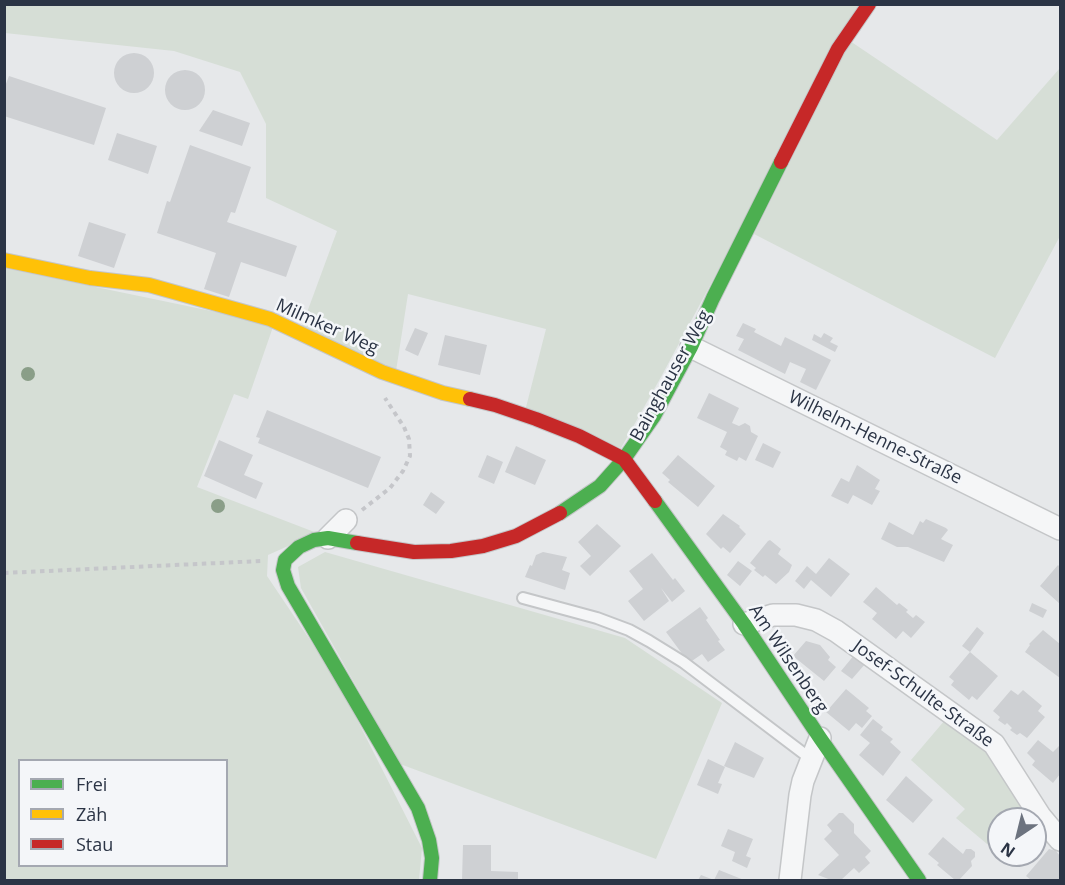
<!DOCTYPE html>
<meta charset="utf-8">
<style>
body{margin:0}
#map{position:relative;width:1065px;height:885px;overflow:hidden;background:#e6e8ea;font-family:"Open Sans",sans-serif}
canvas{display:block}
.frame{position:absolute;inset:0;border:6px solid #2b3445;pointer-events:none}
.legend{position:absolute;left:18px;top:759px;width:210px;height:108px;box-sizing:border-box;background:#f4f6f9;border:2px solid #a4a8b1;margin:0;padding:8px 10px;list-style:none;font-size:18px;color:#2b3445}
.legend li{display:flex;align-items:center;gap:12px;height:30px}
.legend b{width:30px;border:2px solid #a4a8b1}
.north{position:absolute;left:987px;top:807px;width:60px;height:60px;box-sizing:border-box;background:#f4f6f9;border:2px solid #a4a8b1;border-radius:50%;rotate:215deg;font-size:16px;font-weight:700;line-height:24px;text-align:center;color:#2b3445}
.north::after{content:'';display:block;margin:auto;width:21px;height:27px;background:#6c737f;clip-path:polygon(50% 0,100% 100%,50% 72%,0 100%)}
</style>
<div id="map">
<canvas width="1065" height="885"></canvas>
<div class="frame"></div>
<ul class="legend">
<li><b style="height:8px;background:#4caf50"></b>Frei</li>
<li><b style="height:8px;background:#ffc107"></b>Zäh</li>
<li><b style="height:8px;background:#c62828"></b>Stau</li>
</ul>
<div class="north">N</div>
</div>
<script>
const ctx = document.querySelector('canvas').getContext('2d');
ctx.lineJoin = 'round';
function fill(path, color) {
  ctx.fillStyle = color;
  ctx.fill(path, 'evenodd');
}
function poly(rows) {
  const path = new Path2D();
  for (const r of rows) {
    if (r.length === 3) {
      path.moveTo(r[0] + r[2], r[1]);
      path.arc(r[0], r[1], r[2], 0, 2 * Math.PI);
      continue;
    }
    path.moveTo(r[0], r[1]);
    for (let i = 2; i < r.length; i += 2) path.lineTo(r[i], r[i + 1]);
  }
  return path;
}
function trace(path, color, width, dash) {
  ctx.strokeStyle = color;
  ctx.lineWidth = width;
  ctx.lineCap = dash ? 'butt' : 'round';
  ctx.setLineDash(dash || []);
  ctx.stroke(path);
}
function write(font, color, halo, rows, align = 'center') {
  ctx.font = font + ' "Open Sans",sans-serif';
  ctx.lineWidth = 5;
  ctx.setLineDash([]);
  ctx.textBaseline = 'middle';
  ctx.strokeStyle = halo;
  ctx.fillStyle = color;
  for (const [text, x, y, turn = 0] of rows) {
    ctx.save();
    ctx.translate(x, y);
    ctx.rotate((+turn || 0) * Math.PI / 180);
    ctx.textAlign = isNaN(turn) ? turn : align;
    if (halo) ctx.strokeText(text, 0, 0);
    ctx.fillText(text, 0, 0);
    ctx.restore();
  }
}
fill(poly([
 [5,4,860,5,661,377,621,448,524,415,546,329,408,294,396,371,302,326,337,231,266,198,266,124,240,72,174,51,5,33],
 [850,41,997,140,1060,68,1060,236,995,358,754,234],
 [4,268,274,324,248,399,234,394,197,487,317,533,268,555,267,576,337,680,422,848,419,880,5,880],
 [20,760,226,760,226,866,20,866],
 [325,552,625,638,722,703,656,859,400,764,301,588,298,567],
 [945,720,987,752,1031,819,999,819,999,854,956,818,965,809,911,760]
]), '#d6ded6');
fill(poly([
 [134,73,20],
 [185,90,20],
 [9,76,106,108,94,145,4,116,4,89],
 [213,110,250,123,242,146,199,131],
 [117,133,157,146,148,174,108,160],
 [190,145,251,167,235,213,231,212,227,222,297,246,286,277,241,262,229,297,204,289,216,253,157,233,167,201,170,202],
 [89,222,126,234,114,268,78,256],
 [743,323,756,329,754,332,781,346,785,337,831,360,816,390,800,382,806,369,790,362,785,374,738,350,744,339,736,336],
 [415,328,428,333,418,356,405,350],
 [824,333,833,338,830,342,838,346,835,352,812,340,814,334,821,338],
 [445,335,487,345,480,375,438,365],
 [709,393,739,408,732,423,739,426,745,423,750,426,751,432,758,436,746,461,739,457,737,461,725,455,727,451,720,447,727,432,697,418],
 [267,410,381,457,368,488,258,443,260,438,256,437],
 [219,440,253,455,244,475,263,483,256,499,204,476],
 [763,443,781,452,773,468,755,460],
 [516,446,546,460,535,485,505,472],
 [487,455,503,462,494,484,478,477],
 [678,455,715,486,698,507,668,482,670,480,662,473],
 [857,465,880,480,875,489,880,491,872,505,853,495,848,504,831,496,841,478,849,482],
 [431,492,445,502,436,514,423,505],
 [723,514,740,526,739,527,746,534,730,553,723,547,721,549,706,534],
 [926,519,946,528,948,530,941,539,953,545,944,562,908,547,897,547,881,539,889,522,913,535,920,521,923,523],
 [597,524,621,546,590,576,580,566,591,556,578,542],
 [770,540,781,549,778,554,792,565,789,572,776,584,765,575,763,577,754,570,756,568,750,563,768,541],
 [543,552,567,557,562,570,570,573,565,590,525,577,530,565,532,566,536,555],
 [652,553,673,580,675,578,685,591,672,602,661,588,669,601,644,621,628,601,643,589,629,571],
 [829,558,850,574,831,597,811,580,804,589,795,581,807,566,816,574],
 [738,561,752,571,740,586,727,575],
 [1058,565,1060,567,1060,604,1040,586],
 [876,587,897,605,899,603,908,610,906,612,913,618,916,615,925,622,911,638,903,631,896,639,872,619,877,613,863,602],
 [1032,603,1047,610,1043,618,1029,611],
 [700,607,708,618,706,620,720,640,718,641,725,650,708,662,702,654,689,663,666,632],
 [977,627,984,633,970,652,962,646],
 [1043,630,1060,644,1060,678,1025,652,1030,645,1029,644],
 [806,641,820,645,830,657,828,660,836,667,824,681,793,656],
 [970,652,998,676,977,700,972,696,969,700,951,685,954,681,949,677],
 [855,654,866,663,852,679,841,671],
 [846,689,869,708,866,711,872,716,862,728,856,723,849,731,826,712],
 [1011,690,1018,695,1023,690,1042,706,1038,711,1045,717,1027,738,1020,733,1017,735,1010,730,1012,728,1007,723,1005,725,998,720,1000,717,993,711],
 [873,719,883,727,881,730,893,739,890,742,901,752,883,776,859,755,870,743,860,735],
 [1038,740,1053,752,1059,746,1060,747,1060,774,1053,783,1032,765,1035,761,1027,753],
 [735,742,764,758,754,778,724,766],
 [708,759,725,767,718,783,722,784,718,794,697,785],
 [906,776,933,800,913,823,886,800],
 [839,813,843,813,854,824,854,833,871,851,865,857,870,863,859,873,854,868,841,880,831,880,818,875,839,855,824,839,832,831,827,825],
 [728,829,753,839,746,856,751,858,747,868,732,861,735,852,721,846],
 [943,837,963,854,966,849,971,849,975,852,975,857,971,861,972,866,959,880,955,880,937,865,939,863,928,854],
 [463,845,491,845,491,871,518,872,518,880,462,880],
 [1049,849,1056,851,1060,856,1060,880,1031,880,1026,876],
 [719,870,744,880,698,880,701,875,714,880]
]), '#ced0d3');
const lane = poly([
 [523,598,597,618,629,630,649,641,683,662,811,759]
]);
const street = poly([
 [691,347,1060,529],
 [328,538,346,520],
 [744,624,773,615,796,615,816,620,836,631,994,744,1040,816,1060,840],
 [790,880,800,795,803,781,820,738]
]);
const fast = poly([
 [655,501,744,624,820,738,919,880],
 [560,513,600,486,624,459,654,416,691,347,713,298,781,162],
 [357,543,328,538,314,540,299,547,285,560,283,570,288,586,418,808,429,840,432,858,430,880]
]);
const slow = poly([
 [4,260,90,278,149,285,270,319,382,372,443,393,470,399]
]);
const jam = poly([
 [781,162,838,49,869,4],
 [470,399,495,405,536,419,579,436,624,459,655,501],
 [357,543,414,552,451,551,483,546,516,536,560,513]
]);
trace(lane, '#c4c6c8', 14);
trace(street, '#c4c6c8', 24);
trace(fast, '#c4c6c8', 16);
trace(slow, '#c4c6c8', 16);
trace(jam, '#c4c6c8', 16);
trace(poly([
 [362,510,390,488,403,471,410,456,409,439,404,427,385,398],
 [4,573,261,561]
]), '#c5c6ca', 4, [4.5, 4.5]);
trace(lane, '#f5f6f7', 10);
trace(street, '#f5f6f7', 21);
trace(fast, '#4caf50', 14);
trace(slow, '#ffc107', 14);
trace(jam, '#c62828', 14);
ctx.fillStyle = '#8a9e88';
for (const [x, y] of [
 [28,374],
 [218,506]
]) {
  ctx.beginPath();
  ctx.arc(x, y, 7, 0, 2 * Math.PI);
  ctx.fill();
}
write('18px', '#2b3445', '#f4f6f9', [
 ["Milmker Weg",327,327,24],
 ["Bainghauser Weg",671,376,-61],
 ["Wilhelm-Henne-Straße",875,438,26],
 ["Am Wilsenberg",788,659,56],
 ["Josef-Schulte-Straße",923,694,36]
]);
</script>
